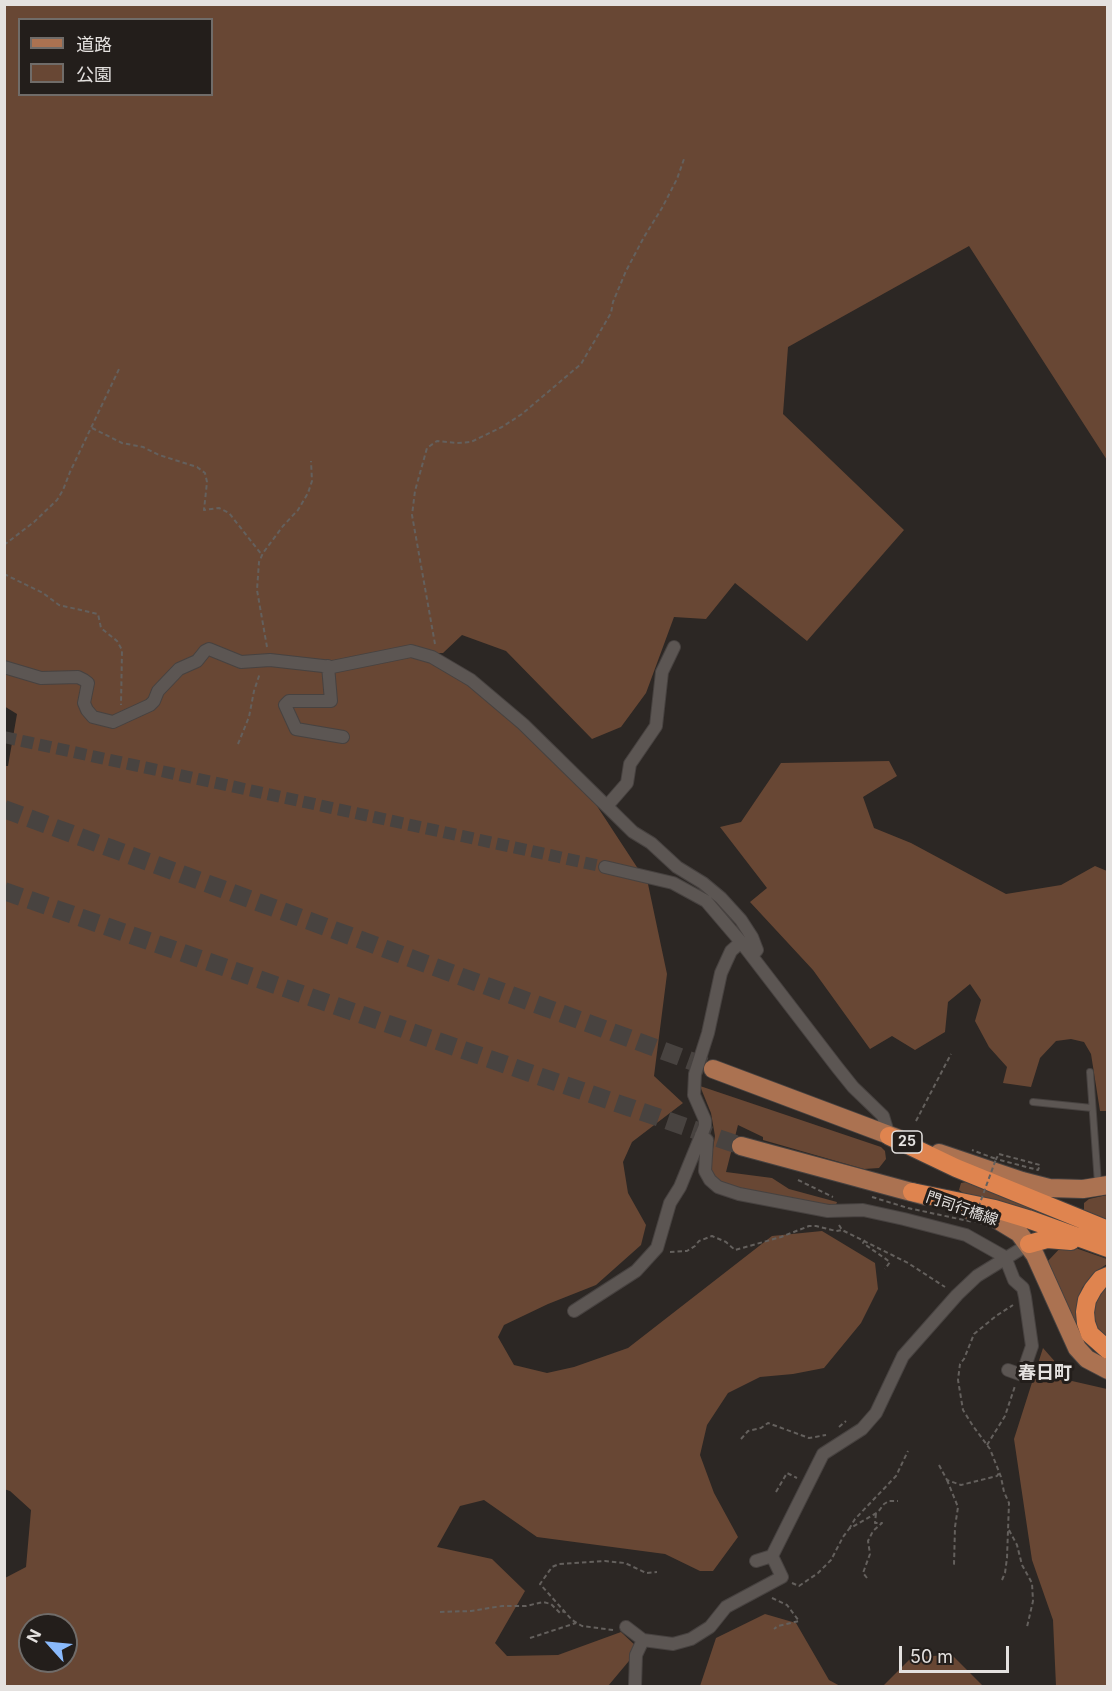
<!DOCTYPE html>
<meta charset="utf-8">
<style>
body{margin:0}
#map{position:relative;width:1112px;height:1691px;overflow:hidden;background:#2c2724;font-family:Inter,"Noto Sans JP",sans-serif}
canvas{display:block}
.frame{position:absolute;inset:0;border:6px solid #e4e1df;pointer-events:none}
.legend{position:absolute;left:18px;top:18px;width:195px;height:78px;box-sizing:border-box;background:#231e1b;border:2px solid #706c69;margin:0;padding:8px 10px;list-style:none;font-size:18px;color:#e4e1df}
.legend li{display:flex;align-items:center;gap:12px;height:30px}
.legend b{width:30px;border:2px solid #706c69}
.north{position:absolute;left:18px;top:1613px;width:60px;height:60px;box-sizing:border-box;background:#231e1b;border:2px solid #706c69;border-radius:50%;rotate:297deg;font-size:16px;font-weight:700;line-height:24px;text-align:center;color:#e4e1df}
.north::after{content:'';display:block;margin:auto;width:21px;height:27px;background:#8abafc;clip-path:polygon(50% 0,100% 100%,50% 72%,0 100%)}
.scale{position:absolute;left:899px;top:1646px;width:110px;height:27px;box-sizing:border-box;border:3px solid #e4e1df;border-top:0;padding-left:8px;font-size:18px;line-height:21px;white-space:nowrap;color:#e4e1df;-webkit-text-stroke:4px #231e1b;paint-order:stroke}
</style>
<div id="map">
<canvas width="1112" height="1691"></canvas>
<div class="frame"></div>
<ul class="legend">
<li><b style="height:8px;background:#ab7251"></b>道路</li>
<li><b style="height:16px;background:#684734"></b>公園</li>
</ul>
<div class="north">N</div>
<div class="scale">50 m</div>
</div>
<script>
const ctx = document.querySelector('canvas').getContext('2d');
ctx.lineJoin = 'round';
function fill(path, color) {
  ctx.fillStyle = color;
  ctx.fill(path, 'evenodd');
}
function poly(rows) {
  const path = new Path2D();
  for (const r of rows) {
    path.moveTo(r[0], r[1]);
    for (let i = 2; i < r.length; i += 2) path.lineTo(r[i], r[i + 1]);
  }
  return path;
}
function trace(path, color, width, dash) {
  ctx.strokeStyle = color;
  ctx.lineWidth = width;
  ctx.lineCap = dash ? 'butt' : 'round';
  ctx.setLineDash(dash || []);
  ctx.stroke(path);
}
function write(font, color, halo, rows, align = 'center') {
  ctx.font = font + ' Inter,"Noto Sans JP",sans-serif';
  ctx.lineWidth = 6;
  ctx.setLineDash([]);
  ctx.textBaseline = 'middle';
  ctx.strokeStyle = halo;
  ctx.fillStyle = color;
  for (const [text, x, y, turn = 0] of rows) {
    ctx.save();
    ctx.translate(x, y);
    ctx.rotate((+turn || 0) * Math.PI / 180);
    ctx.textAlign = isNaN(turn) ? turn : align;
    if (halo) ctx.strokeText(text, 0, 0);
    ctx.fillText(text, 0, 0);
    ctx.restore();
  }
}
fill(poly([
 [5,5,1107,5,1107,460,969,246,788,347,783,414,904,530,807,641,735,583,706,619,674,617,646,693,621,727,592,739,506,651,462,635,443,653,427,653,484,684,578,777,648,884,667,974,654,1076,683,1103,632,1142,623,1162,628,1193,646,1225,641,1245,596,1285,548,1304,504,1325,498,1337,514,1365,547,1373,574,1367,628,1348,772,1236,822,1231,875,1263,878,1289,861,1323,824,1368,793,1374,760,1377,728,1393,707,1425,700,1455,714,1493,738,1537,713,1571,700,1571,665,1554,537,1537,484,1500,460,1506,437,1547,492,1559,525,1591,495,1643,507,1656,558,1655,621,1632,639,1649,608,1686,5,1686,5,1578,26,1567,31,1510,10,1491,4,1489,4,766,8,766,17,714,4,706],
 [20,20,212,20,212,94,20,94],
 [30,1625,66,1625,66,1661,30,1661],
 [889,761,897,776,863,797,874,828,911,843,1006,894,1061,885,1095,866,1107,871,1107,1111,1100,1111,1091,1054,1084,1042,1071,1039,1056,1041,1040,1058,1031,1087,1003,1083,1007,1067,989,1047,975,1021,981,1000,970,984,948,1002,945,1032,915,1050,892,1036,870,1049,813,970,750,902,767,888,720,827,741,822,781,763],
 [700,1086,881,1147,885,1151,886,1159,879,1168,864,1169,763,1140,763,1137,738,1125,726,1172,772,1178,789,1189,837,1202,836,1205,828,1206,740,1188,717,1180,710,1168,715,1136,711,1113],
 [966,1182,1020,1203,1075,1225,1074,1228,966,1195,959,1190,961,1183],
 [1107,1195,1107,1220,1084,1210,1084,1203,1089,1199],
 [1064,1244,1107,1259,1107,1264,1095,1272,1082,1288,1076,1308,1077,1327,1047,1262],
 [1107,1286,1107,1339,1100,1334,1095,1324,1093,1309,1097,1297],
 [1043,1348,1072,1381,1107,1389,1107,1686,1056,1686,1053,1620,1032,1560,1014,1439],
 [765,1614,796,1623,829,1680,840,1686,700,1686,716,1638],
 [952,1655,983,1686,883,1686,912,1657]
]), '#684734');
trace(poly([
 [4,737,605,867]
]), '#484340', 12, [12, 6]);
trace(poly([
 [4,809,713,1069],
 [4,891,741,1146]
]), '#484340', 18, [18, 9]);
const lane = poly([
 [1090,1072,1098,1184],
 [1033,1102,1092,1108]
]);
const street = poly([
 [328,666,331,701,289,701,285,705,296,729,343,737],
 [4,667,41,678,78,677,84,680,88,683,84,703,87,710,93,717,113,722,150,705,154,701,158,691,179,669,197,661,205,651,209,649,241,662,270,660,332,667,411,651,432,657,471,680,523,724,633,832,651,843,677,867,703,883,721,898,741,920,752,937,757,950,752,956],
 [607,806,627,783,630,764,656,726,662,672,674,647],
 [605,867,673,883,706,901,741,942,837,1067,853,1087,883,1116,889,1136],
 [701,1135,707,1140,705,1171,710,1180,718,1187,739,1194,828,1211,863,1210,904,1219,966,1235,1005,1257,1014,1280,1023,1288,1025,1297,1032,1346,1022,1375,1008,1370],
 [574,1311,636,1271,657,1248,670,1203,680,1187,705,1126,705,1120,694,1095,695,1074,708,1033,721,973,731,951,741,942],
 [756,1561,772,1556],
 [626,1627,643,1640],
 [635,1686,636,1655,643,1640,673,1644,691,1639,710,1627,726,1607,782,1577,772,1556,823,1454,862,1429,876,1413,903,1356,957,1295,977,1276,1029,1244]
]);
const primary = poly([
 [713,1069,902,1140],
 [741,1146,926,1196],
 [939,1153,1022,1181,1049,1188,1083,1189,1108,1185],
 [969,1210,996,1219,1019,1233,1035,1255,1077,1348,1087,1359,1108,1370]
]);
const highway = poly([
 [889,1136,956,1168,1108,1230],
 [912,1192,995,1209,1028,1219,1108,1248],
 [1029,1244,1047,1239,1071,1241],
 [1108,1276,1101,1279,1093,1289,1087,1300,1085,1312,1086,1323,1090,1334,1108,1350]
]);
trace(lane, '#474240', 8);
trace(street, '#474240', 14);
trace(primary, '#474240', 20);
trace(highway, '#474240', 20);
trace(poly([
 [92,428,122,443,143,447,159,455,197,467,205,473,207,482,204,510,219,508,229,513,262,555],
 [4,545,34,522,57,500,63,490,70,472,120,367],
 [4,574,43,593,59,605,98,614,101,628,117,641,122,650,121,705],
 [435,644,412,515,415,491,427,448,437,441,457,443,471,442,502,427,522,414,581,364,611,313,613,302,626,271,644,237,662,208,677,179,684,159],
 [267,647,257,590,259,562,263,553,283,526,298,510,308,493,312,481,311,461],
 [238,744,249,717,254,691,260,673],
 [916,1121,951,1054],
 [999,1154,1040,1165,1038,1170,996,1159,999,1154],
 [798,1180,833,1197],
 [839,1225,842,1230,908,1263,945,1287],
 [865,1240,863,1243,890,1262,885,1269],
 [670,1252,687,1251,695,1246,699,1241,712,1236,726,1242,735,1250,781,1237,809,1226,816,1226,836,1231,842,1230],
 [839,1427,846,1421],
 [741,1439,748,1431,761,1428,768,1423,809,1438,826,1435],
 [987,1445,1005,1416,1015,1386],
 [939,1465,947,1480,961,1485,997,1476,999,1473],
 [947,1480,958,1507,955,1527,954,1565],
 [776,1492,787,1473,797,1478],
 [849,1529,855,1519,896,1476,908,1451],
 [1009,1530,1017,1545,1022,1565,1032,1583,1033,1601,1027,1627],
 [867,1578,863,1573,870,1554,868,1541,873,1531,882,1523,875,1523,876,1513],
 [1002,1580,1005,1573,1007,1558,1009,1503,1004,1492,1001,1477,990,1449,973,1426,963,1410,958,1380,960,1364,964,1359,974,1334,996,1316,1013,1305],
 [792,1583,799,1586,818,1573,831,1560,843,1537,849,1529,878,1512,884,1504,889,1501,898,1501],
 [772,1598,787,1605,799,1621,778,1626,774,1629],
 [440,1612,471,1611,502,1606,526,1606,543,1602,551,1604,560,1613,565,1611],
 [613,1630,582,1626,572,1620,540,1584,552,1567,559,1564,605,1561,625,1563,646,1573,657,1572],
 [530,1638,576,1623]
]), '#64605d', 2, [4.5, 3]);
trace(lane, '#5c5653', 6);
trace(street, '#5c5653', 12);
trace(primary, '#ab7251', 18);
trace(highway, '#df844f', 18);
trace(poly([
 [872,1197,908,1208,973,1222,996,1159,972,1150]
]), '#64605d', 2, [4.5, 3]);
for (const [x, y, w] of [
 [907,1142,30]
]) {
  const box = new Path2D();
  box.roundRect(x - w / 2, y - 11, w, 22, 4.5);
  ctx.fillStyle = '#231e1b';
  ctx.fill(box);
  trace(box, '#e4e1df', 1.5);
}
write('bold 14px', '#e4e1df', null, [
 ["25",907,1142]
]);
write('15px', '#e4e1df', '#231e1b', [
 ["門司行橋線",962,1209,19]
]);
write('bold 18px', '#e4e1df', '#231e1b', [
 ["春日町",1045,1374]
]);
</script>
